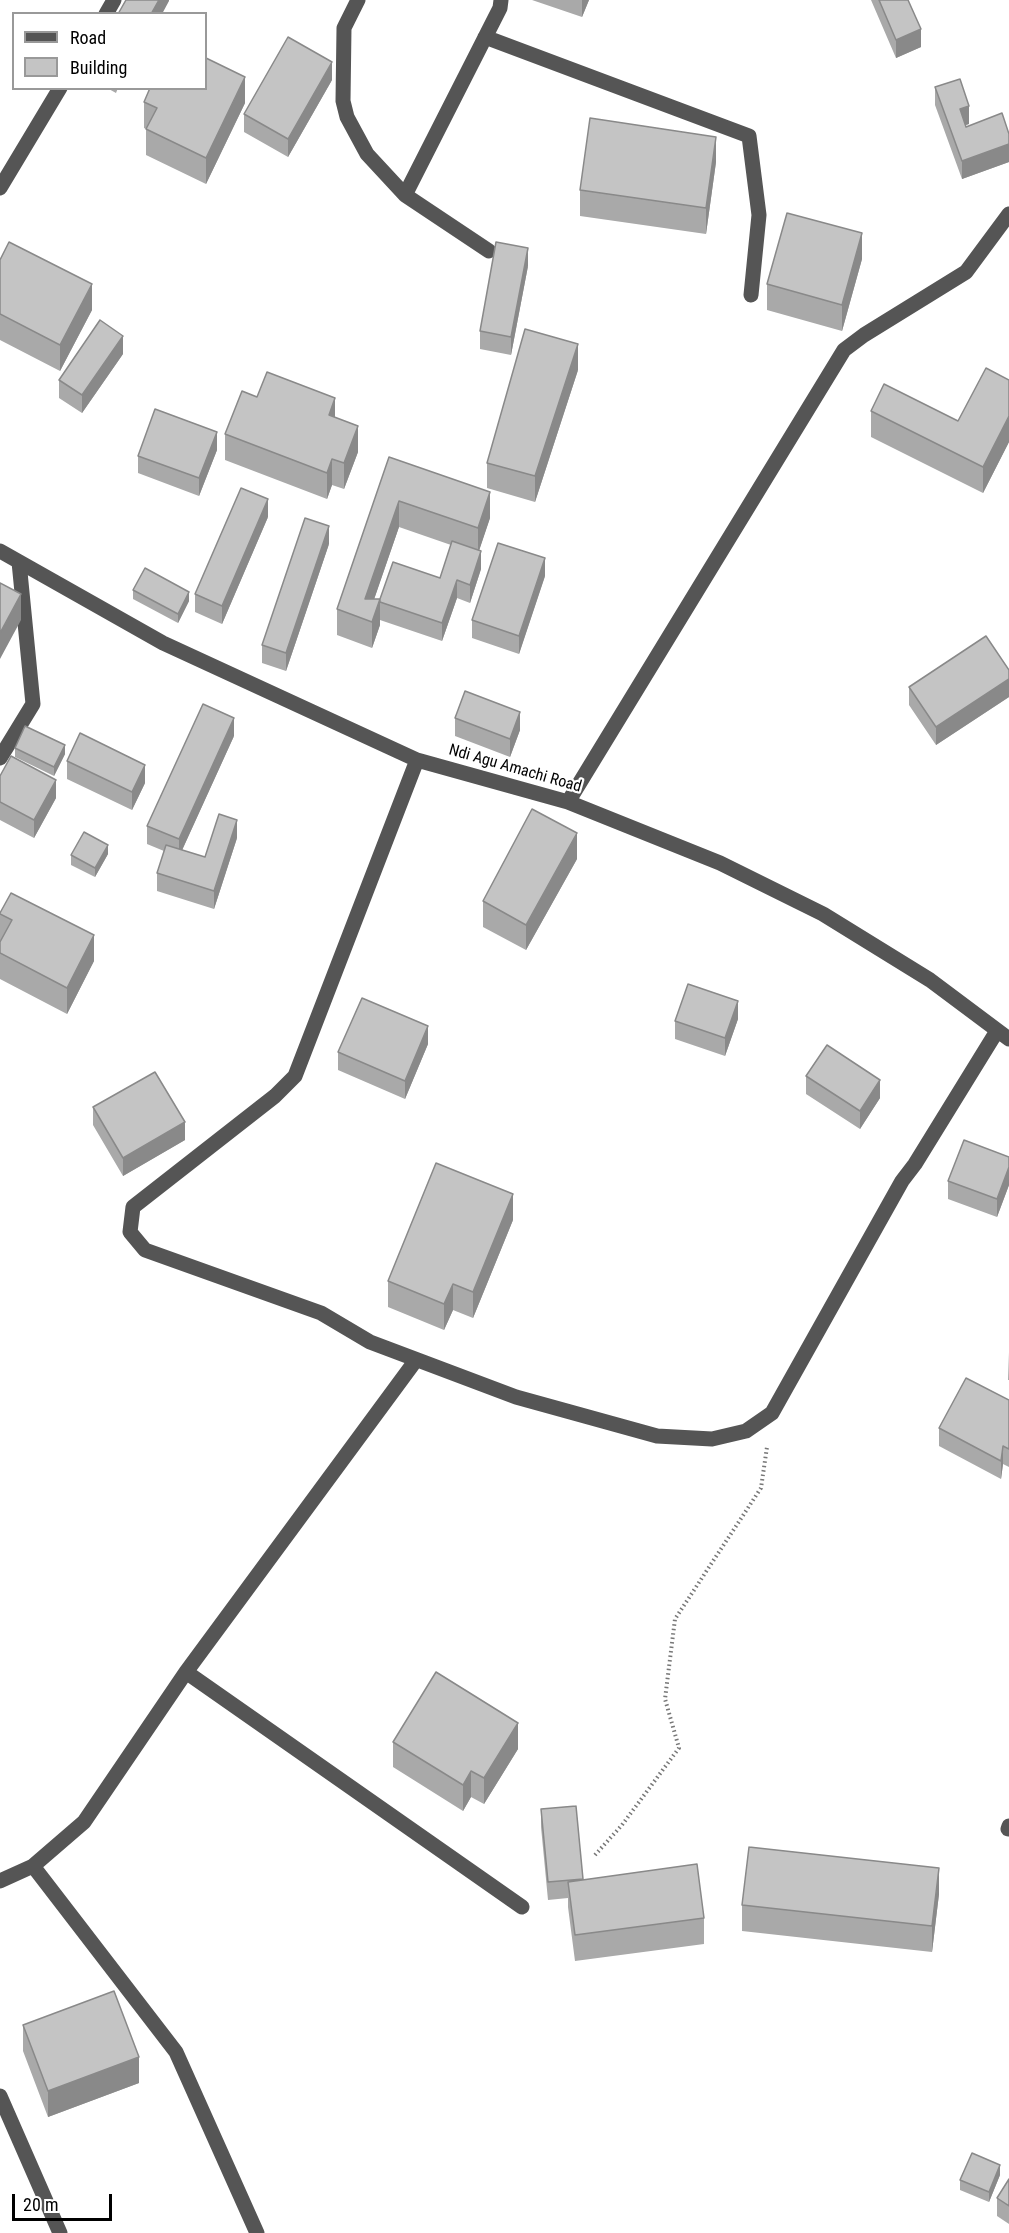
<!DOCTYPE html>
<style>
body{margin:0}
#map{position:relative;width:1009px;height:2233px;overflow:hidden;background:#fff;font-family:"Roboto Condensed",sans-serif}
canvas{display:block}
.legend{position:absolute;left:12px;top:12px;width:195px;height:78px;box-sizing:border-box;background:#fff;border:2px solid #999;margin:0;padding:8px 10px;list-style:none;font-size:18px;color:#000}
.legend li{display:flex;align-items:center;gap:12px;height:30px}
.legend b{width:30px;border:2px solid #999}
.scale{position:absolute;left:12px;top:2194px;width:100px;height:27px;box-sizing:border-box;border:3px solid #000;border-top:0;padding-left:8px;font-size:18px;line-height:21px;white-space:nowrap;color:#000;-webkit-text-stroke:4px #fff;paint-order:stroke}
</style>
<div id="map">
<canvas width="1009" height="2233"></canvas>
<ul class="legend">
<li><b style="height:8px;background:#555"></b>Road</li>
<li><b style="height:16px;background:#c4c4c4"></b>Building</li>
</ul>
<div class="scale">20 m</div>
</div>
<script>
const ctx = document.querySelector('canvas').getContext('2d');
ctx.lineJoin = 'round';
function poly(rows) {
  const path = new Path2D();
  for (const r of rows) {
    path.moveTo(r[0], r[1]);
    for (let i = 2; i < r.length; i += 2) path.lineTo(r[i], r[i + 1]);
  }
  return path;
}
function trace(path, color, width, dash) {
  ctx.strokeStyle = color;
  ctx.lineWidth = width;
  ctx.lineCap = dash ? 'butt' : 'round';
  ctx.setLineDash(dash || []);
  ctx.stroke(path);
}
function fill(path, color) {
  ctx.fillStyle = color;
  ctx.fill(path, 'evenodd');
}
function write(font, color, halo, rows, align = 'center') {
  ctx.font = font + ' "Roboto Condensed",sans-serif';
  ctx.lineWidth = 4.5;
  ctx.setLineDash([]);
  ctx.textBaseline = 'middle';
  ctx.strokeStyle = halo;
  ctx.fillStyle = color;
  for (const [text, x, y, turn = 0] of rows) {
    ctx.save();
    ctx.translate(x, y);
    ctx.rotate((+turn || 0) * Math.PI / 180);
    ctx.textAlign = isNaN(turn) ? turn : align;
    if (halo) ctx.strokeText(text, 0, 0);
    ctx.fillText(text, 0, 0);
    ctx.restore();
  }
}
trace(poly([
 [595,1855,622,1825,679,1748,665,1699,675,1619,761,1488,767,1447]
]), '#777', 4, [1.5, 3]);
trace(poly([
 [358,0,344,28,343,101,347,117,367,154,405,195,489,251],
 [106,14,114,0],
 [485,37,749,136,759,215,751,295],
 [0,188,60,88],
 [405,195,500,8,501,0],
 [0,551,163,643,417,760,568,802,720,863,823,914,930,980,1009,1039],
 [0,758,33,704,19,562],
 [417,760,295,1076,275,1096,133,1207,130,1232,145,1250,321,1313,370,1342,516,1397,657,1436,712,1439,746,1431,772,1413,902,1181,915,1164,997,1031],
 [568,802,844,350,864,335,966,272,1009,214],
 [186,1672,522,1907],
 [1008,1829,1009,1826],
 [33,1866,176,2052,257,2233],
 [0,1881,33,1866,84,1822,186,1672,416,1360],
 [0,2096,60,2233]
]), '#555', 15);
fill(poly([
 [532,0,589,0,582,17],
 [871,0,908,0,921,47,896,58],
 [332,80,288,157,244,132,244,114],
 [935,87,969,124,965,125,966,127,1009,134,1009,162,962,179,935,105],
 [107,88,118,88,116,93],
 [144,102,245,103,206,184,146,155,146,129,144,128],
 [716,162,706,234,580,216,580,190],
 [862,259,842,331,767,310,767,284],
 [0,260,92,310,60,371,0,340],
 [528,266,511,355,480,349,480,331],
 [123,354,82,413,59,398,59,380],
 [578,370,535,502,487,488,487,463],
 [1009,380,1009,442,983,493,871,437,871,411,958,421],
 [257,397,335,417,358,452,344,489,332,485,327,499,225,460,225,434],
 [217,450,199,496,138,473,138,456],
 [389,457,490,518,479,550,481,569,470,603,457,598,442,641,380,620,380,625,372,648,337,635,337,609],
 [399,527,451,545,440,578,380,599,374,599],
 [268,517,222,624,195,612,195,594],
 [329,544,286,671,262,663,262,645],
 [545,576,519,654,472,638,472,620],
 [133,590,189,601,178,623,133,599],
 [1009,670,1009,697,936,745,909,705,909,687],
 [455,718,520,730,510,757,455,736],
 [234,736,182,850,205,857,237,838,214,909,157,891,157,873,164,851,147,844,147,826],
 [15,748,65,754,54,776,15,757],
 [67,761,145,783,132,810,67,779],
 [0,776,56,798,34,838,0,820],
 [108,854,95,877,71,865,71,855],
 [577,859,526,950,483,927,483,901],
 [0,913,94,961,67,1014,0,979,0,942,1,941,0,940],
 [738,1019,725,1056,675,1039,675,1021],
 [428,1044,405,1099,338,1070,338,1052],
 [806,1076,880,1098,860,1129,806,1094],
 [93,1107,185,1140,123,1176,93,1125],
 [1009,1157,1009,1185,997,1217,948,1199,948,1181],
 [513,1220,473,1318,453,1310,444,1330,388,1307,388,1281],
 [1009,1352,1009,1380,1008,1380],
 [1009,1400,1009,1467,1003,1464,1001,1479,939,1446,939,1428],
 [393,1742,518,1749,484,1804,471,1797,463,1811,393,1767],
 [576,1806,583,1880,704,1918,704,1944,575,1961,568,1907,568,1898,548,1900,541,1827,541,1809],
 [939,1894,932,1952,742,1931,742,1905],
 [23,2025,139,2083,48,2117,23,2051],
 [1000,2175,989,2202,960,2190,960,2180],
 [1009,2179,1009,2224,997,2216,997,2198]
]), '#a9a9a9');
fill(poly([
 [159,0,169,0,169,1,162,14,151,14],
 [582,0,589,0,582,17],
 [921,29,921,47,896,58,896,40],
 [332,62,332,80,288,157,288,139],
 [245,77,245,103,206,184,206,158],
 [969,106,969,124,960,127,960,109],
 [716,137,716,162,706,234,706,208],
 [1009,144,1009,162,962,179,962,161],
 [862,233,862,259,842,331,842,305],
 [528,248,528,266,511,355,511,337],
 [92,284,92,310,60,371,60,345],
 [123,336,123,354,82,413,82,395],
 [578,344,578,370,535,502,535,476],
 [335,398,335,424,329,415],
 [1009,416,1009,442,983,493,983,467],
 [358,426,358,452,344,489,344,463],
 [217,432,217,450,199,496,199,478],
 [332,459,332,485,327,499,327,473],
 [490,492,490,518,478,554,478,528],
 [268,499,268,517,222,624,222,606],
 [399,501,399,527,367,620,365,599],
 [329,526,329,544,286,671,286,653],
 [481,551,481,569,470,603,470,585],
 [545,558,545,576,519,654,519,636],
 [457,580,457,598,442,641,442,623],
 [189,592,189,601,178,623,178,614],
 [21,594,21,620,0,659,0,633],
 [380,599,380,625,372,648,372,622],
 [1009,679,1009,697,936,745,936,727],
 [520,712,520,730,510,757,510,739],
 [234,718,234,736,179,857,179,839],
 [65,745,65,754,54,776,54,767],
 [145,765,145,783,132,810,132,792],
 [56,780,56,798,34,838,34,820],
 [237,820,237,838,214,909,214,891],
 [577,833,577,859,526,950,526,925],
 [108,845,108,854,95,877,95,868],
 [94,935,94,961,67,1014,67,988],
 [738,1001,738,1019,725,1056,725,1038],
 [428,1026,428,1044,405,1099,405,1081],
 [880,1080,880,1098,860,1129,860,1111],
 [185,1122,185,1140,123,1176,123,1158],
 [1009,1167,1009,1185,997,1217,997,1199],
 [513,1194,513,1220,473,1318,473,1292],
 [453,1284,453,1310,444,1330,444,1304],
 [1003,1446,1003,1464,1001,1479,1001,1461],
 [518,1723,518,1749,484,1804,484,1778],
 [471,1771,471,1797,463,1811,463,1785],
 [939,1868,939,1894,932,1952,932,1926],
 [139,2057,139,2083,48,2117,48,2091],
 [1000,2165,1000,2175,989,2202,989,2192]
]), '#898989');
const building = poly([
 [126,0,159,0,151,14,118,14,126,0],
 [879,0,908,0,921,29,896,40,879,0],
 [288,37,332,62,288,139,244,114,288,37],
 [206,58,245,77,206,158,146,129,157,108,144,102,150,88,206,88,206,58],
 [960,79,969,106,960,109,966,127,1002,113,1009,134,1009,144,962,161,935,87,960,79],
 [590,118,716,137,706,208,580,190,590,118],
 [787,213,862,233,842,305,767,284,787,213],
 [9,242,92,284,60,345,0,314,0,260,9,242],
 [496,242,528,248,511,337,480,331,496,242],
 [100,320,123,336,82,395,59,380,100,320],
 [525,329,578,344,535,476,487,463,525,329],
 [986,368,1009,380,1009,416,983,467,871,411,884,384,958,421,986,368],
 [267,372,335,398,329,415,358,426,344,463,332,459,327,473,225,434,242,391,257,397,267,372],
 [155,409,217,432,199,478,138,456,155,409],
 [389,457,490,492,478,528,399,501,365,599,380,599,372,622,337,609,389,457],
 [241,488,268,499,222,606,195,594,241,488],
 [305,518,329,526,286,653,262,645,305,518],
 [452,541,481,551,470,585,457,580,442,623,380,602,380,599,393,562,440,578,452,541],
 [498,543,545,558,519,636,472,620,498,543],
 [145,568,189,592,178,614,133,590,145,568],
 [0,583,21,594,0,633,0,583],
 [986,636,1009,670,1009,679,936,727,909,687,986,636],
 [465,691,520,712,510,739,455,718,465,691],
 [203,704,234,718,179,839,147,826,203,704],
 [25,726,65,745,54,767,15,748,25,726],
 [80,733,145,765,132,792,67,761,80,733],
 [11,756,56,780,34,820,0,802,0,776,11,756],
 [532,809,577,833,526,925,483,901,532,809],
 [219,814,237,820,214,891,157,873,166,845,205,857,219,814],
 [84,832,108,845,95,868,71,855,84,832],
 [11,893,94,935,67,988,0,953,0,942,12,920,0,914,0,913,11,893],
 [688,984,738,1001,725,1038,675,1021,688,984],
 [362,998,428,1026,405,1081,338,1052,362,998],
 [827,1045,880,1080,860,1111,806,1076,827,1045],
 [155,1072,185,1122,123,1158,93,1107,155,1072],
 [964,1140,1009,1157,1009,1167,997,1199,948,1181,964,1140],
 [436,1163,513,1194,473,1292,453,1284,444,1304,388,1281,436,1163],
 [966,1378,1009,1400,1009,1449,1003,1446,1001,1461,939,1428,966,1378],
 [436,1672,518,1723,484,1778,471,1771,463,1785,393,1742,436,1672],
 [576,1806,583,1879,548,1882,541,1809,576,1806],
 [749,1847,939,1868,932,1926,742,1905,749,1847],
 [697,1864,704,1918,575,1935,568,1882,697,1864],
 [114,1991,139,2057,48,2091,23,2025,114,1991],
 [972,2153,1000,2165,989,2192,960,2180,972,2153],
 [1009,2179,1009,2206,997,2198,1009,2179]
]);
fill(building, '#c4c4c4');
trace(building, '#898989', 1.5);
write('16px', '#000', '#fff', [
 ["Ndi Agu Amachi Road",515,769,16]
]);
</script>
